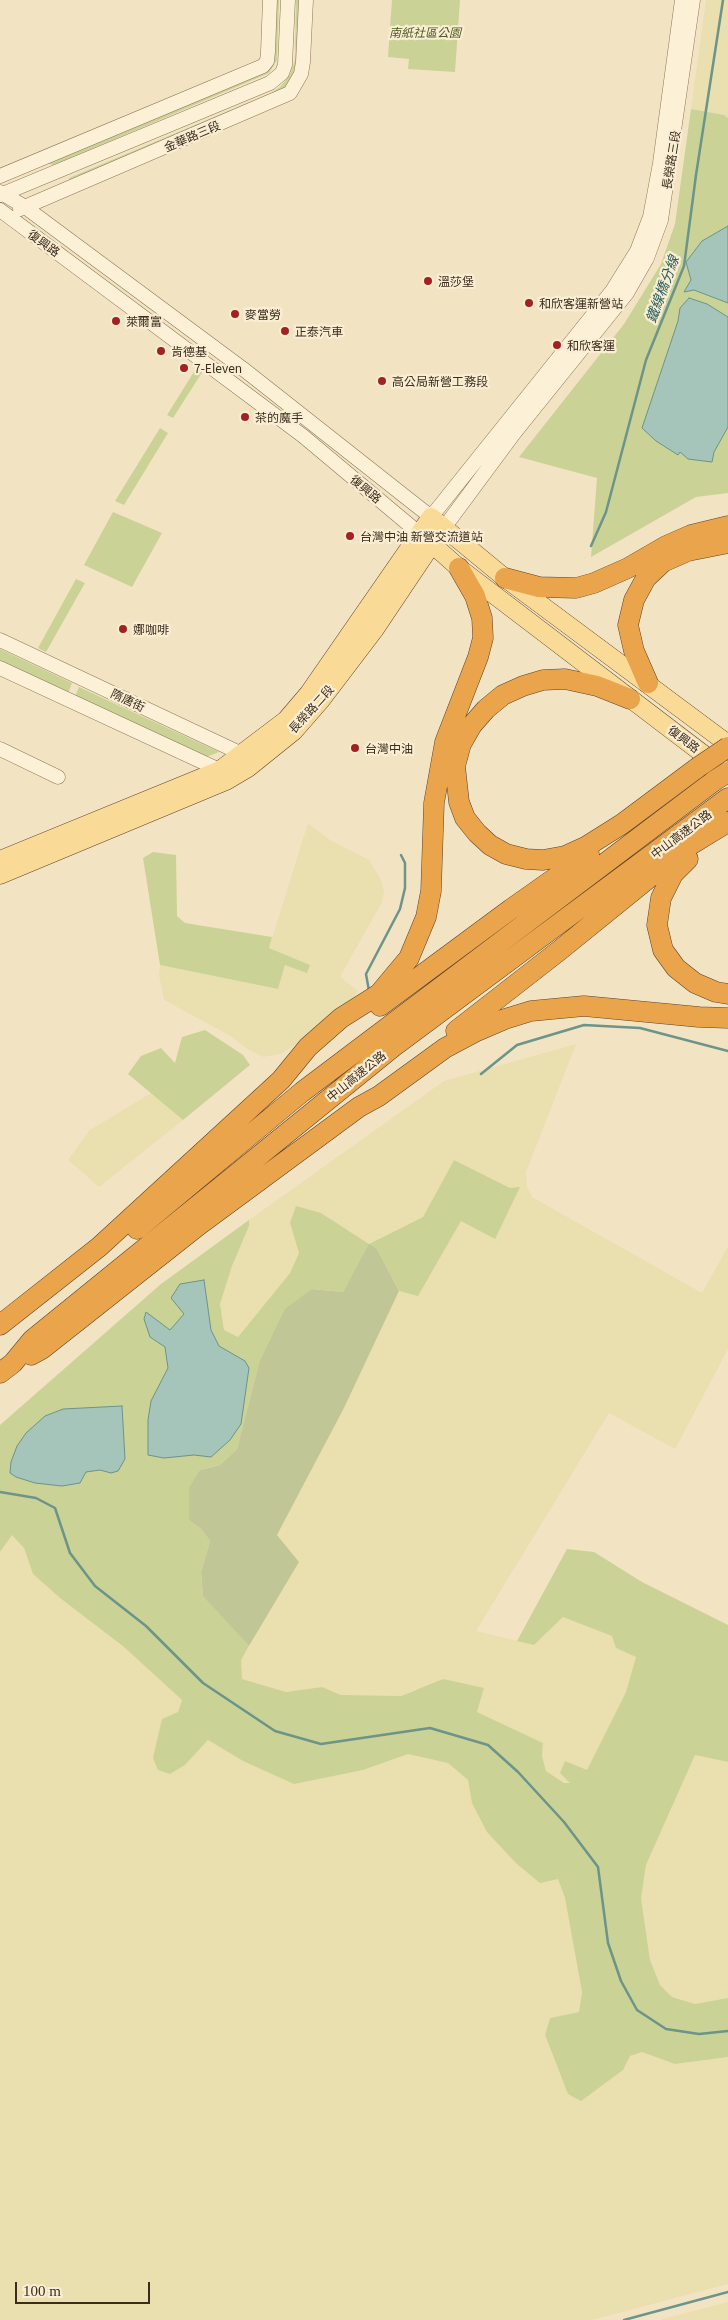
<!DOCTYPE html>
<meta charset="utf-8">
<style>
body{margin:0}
#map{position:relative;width:728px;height:2320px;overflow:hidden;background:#f2e4c2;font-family:Georgia,serif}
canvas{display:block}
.scale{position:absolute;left:15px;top:2282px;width:135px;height:22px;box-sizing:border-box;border:2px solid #3d2c1d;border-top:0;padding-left:6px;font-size:15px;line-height:18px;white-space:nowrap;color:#3d2c1d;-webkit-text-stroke:4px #f9eed3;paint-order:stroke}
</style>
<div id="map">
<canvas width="728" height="2320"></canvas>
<div class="scale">100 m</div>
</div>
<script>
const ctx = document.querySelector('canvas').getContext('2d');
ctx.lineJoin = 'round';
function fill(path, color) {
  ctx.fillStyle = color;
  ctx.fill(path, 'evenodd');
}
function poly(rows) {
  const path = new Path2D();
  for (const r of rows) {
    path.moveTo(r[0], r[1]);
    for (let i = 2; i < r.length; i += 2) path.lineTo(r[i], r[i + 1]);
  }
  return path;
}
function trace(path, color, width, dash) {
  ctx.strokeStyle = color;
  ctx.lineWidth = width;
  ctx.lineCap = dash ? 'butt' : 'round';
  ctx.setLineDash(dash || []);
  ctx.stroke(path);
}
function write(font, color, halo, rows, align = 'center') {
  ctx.font = font + ' Georgia,"Noto Sans TC",serif';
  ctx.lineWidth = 4.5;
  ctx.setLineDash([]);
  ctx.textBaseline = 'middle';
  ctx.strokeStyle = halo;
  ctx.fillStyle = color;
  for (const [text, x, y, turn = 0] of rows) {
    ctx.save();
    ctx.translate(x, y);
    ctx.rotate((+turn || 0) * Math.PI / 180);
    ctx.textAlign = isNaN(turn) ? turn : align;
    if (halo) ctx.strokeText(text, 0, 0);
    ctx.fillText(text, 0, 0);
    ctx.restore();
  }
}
fill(poly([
 [706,0,728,0,728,118,724,115,691,109],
 [308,823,330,840,369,860,381,880,384,892,382,902,340,977,358,991,342,1014,315,1034,280,1054,263,1057,249,1050,229,1035,164,1000,159,975,160,965,278,989,285,965,307,972,310,965,269,948],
 [576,1044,526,1172,527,1187,532,1197,702,1293,728,1246,728,1349,675,1449,609,1413,476,1631,534,1645,563,1617,613,1636,616,1648,636,1657,626,1692,587,1771,565,1761,571,1784,564,1783,546,1771,542,1756,543,1743,477,1712,484,1688,416,1689,401,1696,341,1695,322,1687,286,1692,242,1679,241,1660,299,1562,277,1535,344,1408,399,1291,418,1295,461,1220,495,1239,510,1188,454,1160,423,1217,369,1244,321,1213,290,1223,299,1253,290,1273,238,1337,224,1330,220,1304,232,1266,249,1226,249,1220,444,1081],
 [151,1093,183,1120,99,1187,68,1160,90,1130],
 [12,1534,24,1548,33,1574,60,1598,124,1647,182,1700,158,1770,171,1773,185,1765,208,1740,243,1761,294,1783,363,1770,408,1753,448,1763,468,1780,472,1803,558,1879,565,1898,582,1992,579,2012,550,2018,545,2035,568,2094,603,2084,623,2070,630,2056,642,2052,675,2064,728,2057,728,2284,592,2320,0,2320,0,1552],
 [695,1755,728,1762,728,1998,695,2004,672,1997,660,1985,650,1960,641,1898,646,1865],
 [728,2302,728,2320,659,2320]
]), '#e9dfaf');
fill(poly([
 [273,0,279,0,277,60,269,73,54,165,49,164,48,162,258,72],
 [296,0,303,0,301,52,291,87,70,183,69,178,271,93,280,87,290,75,295,60],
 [392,0,460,0,455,72,408,69,409,59,388,57],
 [691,109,724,115,728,118,728,493,696,497,591,557,597,478,519,457,624,324,661,264,675,224],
 [197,367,203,371,173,418,167,415],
 [160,428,168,433,124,505,115,501],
 [113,512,162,533,132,587,84,565],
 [76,579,85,583,46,652,38,648],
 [0,649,72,683,67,696,0,664],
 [79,687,219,752,201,759,74,699],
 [153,852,176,855,177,916,185,923,272,937,269,948,310,965,307,973,285,965,278,989,160,965,143,858],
 [205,1030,243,1055,250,1065,183,1120,128,1074,141,1056,161,1048,175,1063,182,1037],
 [454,1160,510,1188,520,1187,495,1239,461,1221,418,1296,399,1291,377,1249,352,1276,343,1292,312,1289,259,1363,237,1449,220,1465,200,1470,189,1520,201,1529,210,1541,201,1572,203,1595,249,1646,241,1660,242,1679,286,1692,322,1687,341,1695,401,1696,443,1679,484,1688,477,1712,543,1743,542,1756,546,1771,564,1783,570,1783,560,1773,565,1761,587,1770,626,1692,636,1657,616,1648,612,1636,563,1617,534,1645,517,1641,567,1549,594,1552,642,1582,728,1625,728,1762,695,1755,646,1865,641,1898,650,1960,660,1985,672,1997,695,2004,728,1998,728,2057,675,2064,642,2052,630,2056,623,2070,581,2101,568,2094,545,2035,550,2018,579,2012,582,1992,565,1898,558,1879,540,1883,516,1863,487,1832,472,1803,468,1780,448,1763,408,1754,363,1770,294,1784,243,1761,208,1740,185,1765,170,1774,158,1770,153,1758,162,1719,178,1712,182,1700,124,1647,60,1598,33,1574,24,1548,12,1535,0,1552,0,1425,161,1284,249,1220,249,1226,232,1266,220,1304,224,1330,238,1337,290,1273,299,1253,290,1223,296,1206,321,1213,369,1244,423,1217]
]), '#cbd295');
fill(poly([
 [369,1244,377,1249,399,1291,344,1408,277,1535,299,1562,249,1646,203,1596,201,1572,210,1541,201,1529,189,1520,189,1488,200,1470,220,1465,237,1449,259,1363,285,1309,312,1289,343,1292]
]), '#c0c695');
const water = poly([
 [728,226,728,303,694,290,684,292,691,280,686,262,702,241,728,226],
 [689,298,707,304,728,317,728,427,714,452,712,462,688,459,680,452,678,455,656,441,642,428,678,321,680,308,689,298],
 [204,1280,211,1330,219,1346,245,1361,249,1368,241,1424,230,1440,211,1457,194,1455,164,1458,148,1455,148,1420,151,1401,168,1368,165,1347,150,1337,144,1319,146,1312,170,1330,184,1314,171,1298,180,1284,204,1280],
 [122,1406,125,1459,118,1471,111,1473,100,1470,86,1472,80,1483,62,1486,35,1483,16,1477,10,1473,11,1462,17,1446,26,1433,45,1416,63,1409,122,1406]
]);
fill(water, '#a5c5bb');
trace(water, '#6b948a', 1);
trace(poly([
 [591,546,606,512,646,360,684,266,696,175,723,0],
 [369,991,366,974,400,909,405,888,405,863,401,855],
 [481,1074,517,1045,584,1025,640,1028,728,1051],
 [0,1492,36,1498,55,1508,70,1553,95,1586,146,1626,203,1683,275,1731,321,1744,430,1728,488,1745,518,1772,564,1822,598,1867,608,1943,621,1981,637,2010,666,2029,699,2034,728,2031],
 [624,2320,728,2292]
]), '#6b948a', 2.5);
const minor = poly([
 [0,176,263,66,267,61,268,52,270,0],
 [0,192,25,207,242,368,431,517,612,291,637,251,650,217,660,163,682,0],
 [0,195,270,83,282,73,285,65,288,0],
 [20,209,290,93,301,74,303,62,306,0],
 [0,210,303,436,432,544,515,432,627,293,647,258,661,220,693,0],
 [0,640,242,754,245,760],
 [0,668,226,773],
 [0,749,58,777]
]);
const major = poly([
 [0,860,220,770,286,720,309,693,431,517,505,578,728,744],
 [0,875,226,781,248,768,294,731,321,700,375,629,432,544,459,568,728,773]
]);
const highway = poly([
 [505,578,539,587,576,588,594,583,628,568,666,546,691,535,728,526],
 [648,683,634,651,628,625,634,600,646,578,663,562,688,551,728,543],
 [630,699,597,686,565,679,543,680,523,686,503,695,486,709,472,725,461,744,455,766,459,802,465,818,477,833,490,845,506,854,526,859,543,860,565,856,587,846,622,824,697,768],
 [688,859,673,874,661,898,657,925,663,950,676,968,695,983,716,992,728,994],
 [380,1006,511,909,589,854],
 [456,1031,560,950,687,847,728,822],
 [137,1229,302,1092,714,781],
 [0,1325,99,1247,281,1080,308,1047,341,1018,379,994,409,958,426,917,431,891,434,803,445,742,478,657,483,638,482,618,475,596,459,568],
 [31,1355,42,1349,199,1225,359,1107,379,1096,445,1048,477,1031,505,1019,531,1011,584,1006,699,1017,728,1018],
 [0,1373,13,1363,32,1340,393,1047,728,798]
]);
trace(minor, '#8e7557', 15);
trace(major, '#5c422c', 19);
trace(highway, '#5c422c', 21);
trace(minor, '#fcf1d7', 14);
trace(major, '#f9da97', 18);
trace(highway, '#e9a44c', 20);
const highwayBridge = poly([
 [697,768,728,747],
 [714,781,728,772]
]);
trace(highwayBridge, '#5c422c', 21, []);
trace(highwayBridge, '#e9a44c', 20);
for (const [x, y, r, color] of [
 [428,281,5,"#a32122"],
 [529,303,5,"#a32122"],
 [235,314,5,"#a32122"],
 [116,321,5,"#a32122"],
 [285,331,5,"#a32122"],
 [557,345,5,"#a32122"],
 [161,351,5,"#a32122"],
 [184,368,5,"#a32122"],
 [382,381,5,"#a32122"],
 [245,417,5,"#a32122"],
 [350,536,5,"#a32122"],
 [123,629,5,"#a32122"],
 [355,748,5,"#a32122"]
]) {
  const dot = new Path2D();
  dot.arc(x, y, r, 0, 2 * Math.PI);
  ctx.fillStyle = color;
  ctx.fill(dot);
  trace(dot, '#f9eed3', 2);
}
write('italic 12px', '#4d5b21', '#f9eed3', [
 ["南紙社區公園",425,32]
]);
write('12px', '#3d2c1d', '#f9eed3', [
 ["金華路三段",192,136,-23],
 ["長榮路三段",671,160,-81],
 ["復興路",44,243,36],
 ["復興路",366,489,40],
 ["隋唐街",128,700,25],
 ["長榮路二段",311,709,-48],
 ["復興路",684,739,37],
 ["中山高速公路",681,834,-37],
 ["中山高速公路",356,1076,-39]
]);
write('12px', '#3d2c1d', '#f9eed3', [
 ["溫莎堡",438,281],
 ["和欣客運新營站",539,303],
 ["麥當勞",245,314],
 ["萊爾富",126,321],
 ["正泰汽車",295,331],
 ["和欣客運",567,345],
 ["肯德基",171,351],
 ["7-Eleven",194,368],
 ["高公局新營工務段",392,381],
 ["茶的魔手",255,417],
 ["台灣中油 新營交流道站",360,536],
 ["娜咖啡",133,629],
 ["台灣中油",365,748]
], 'left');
write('italic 14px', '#2b5e5b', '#f9eed3', [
 ["鐵線橋分線",662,289,-70]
]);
</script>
